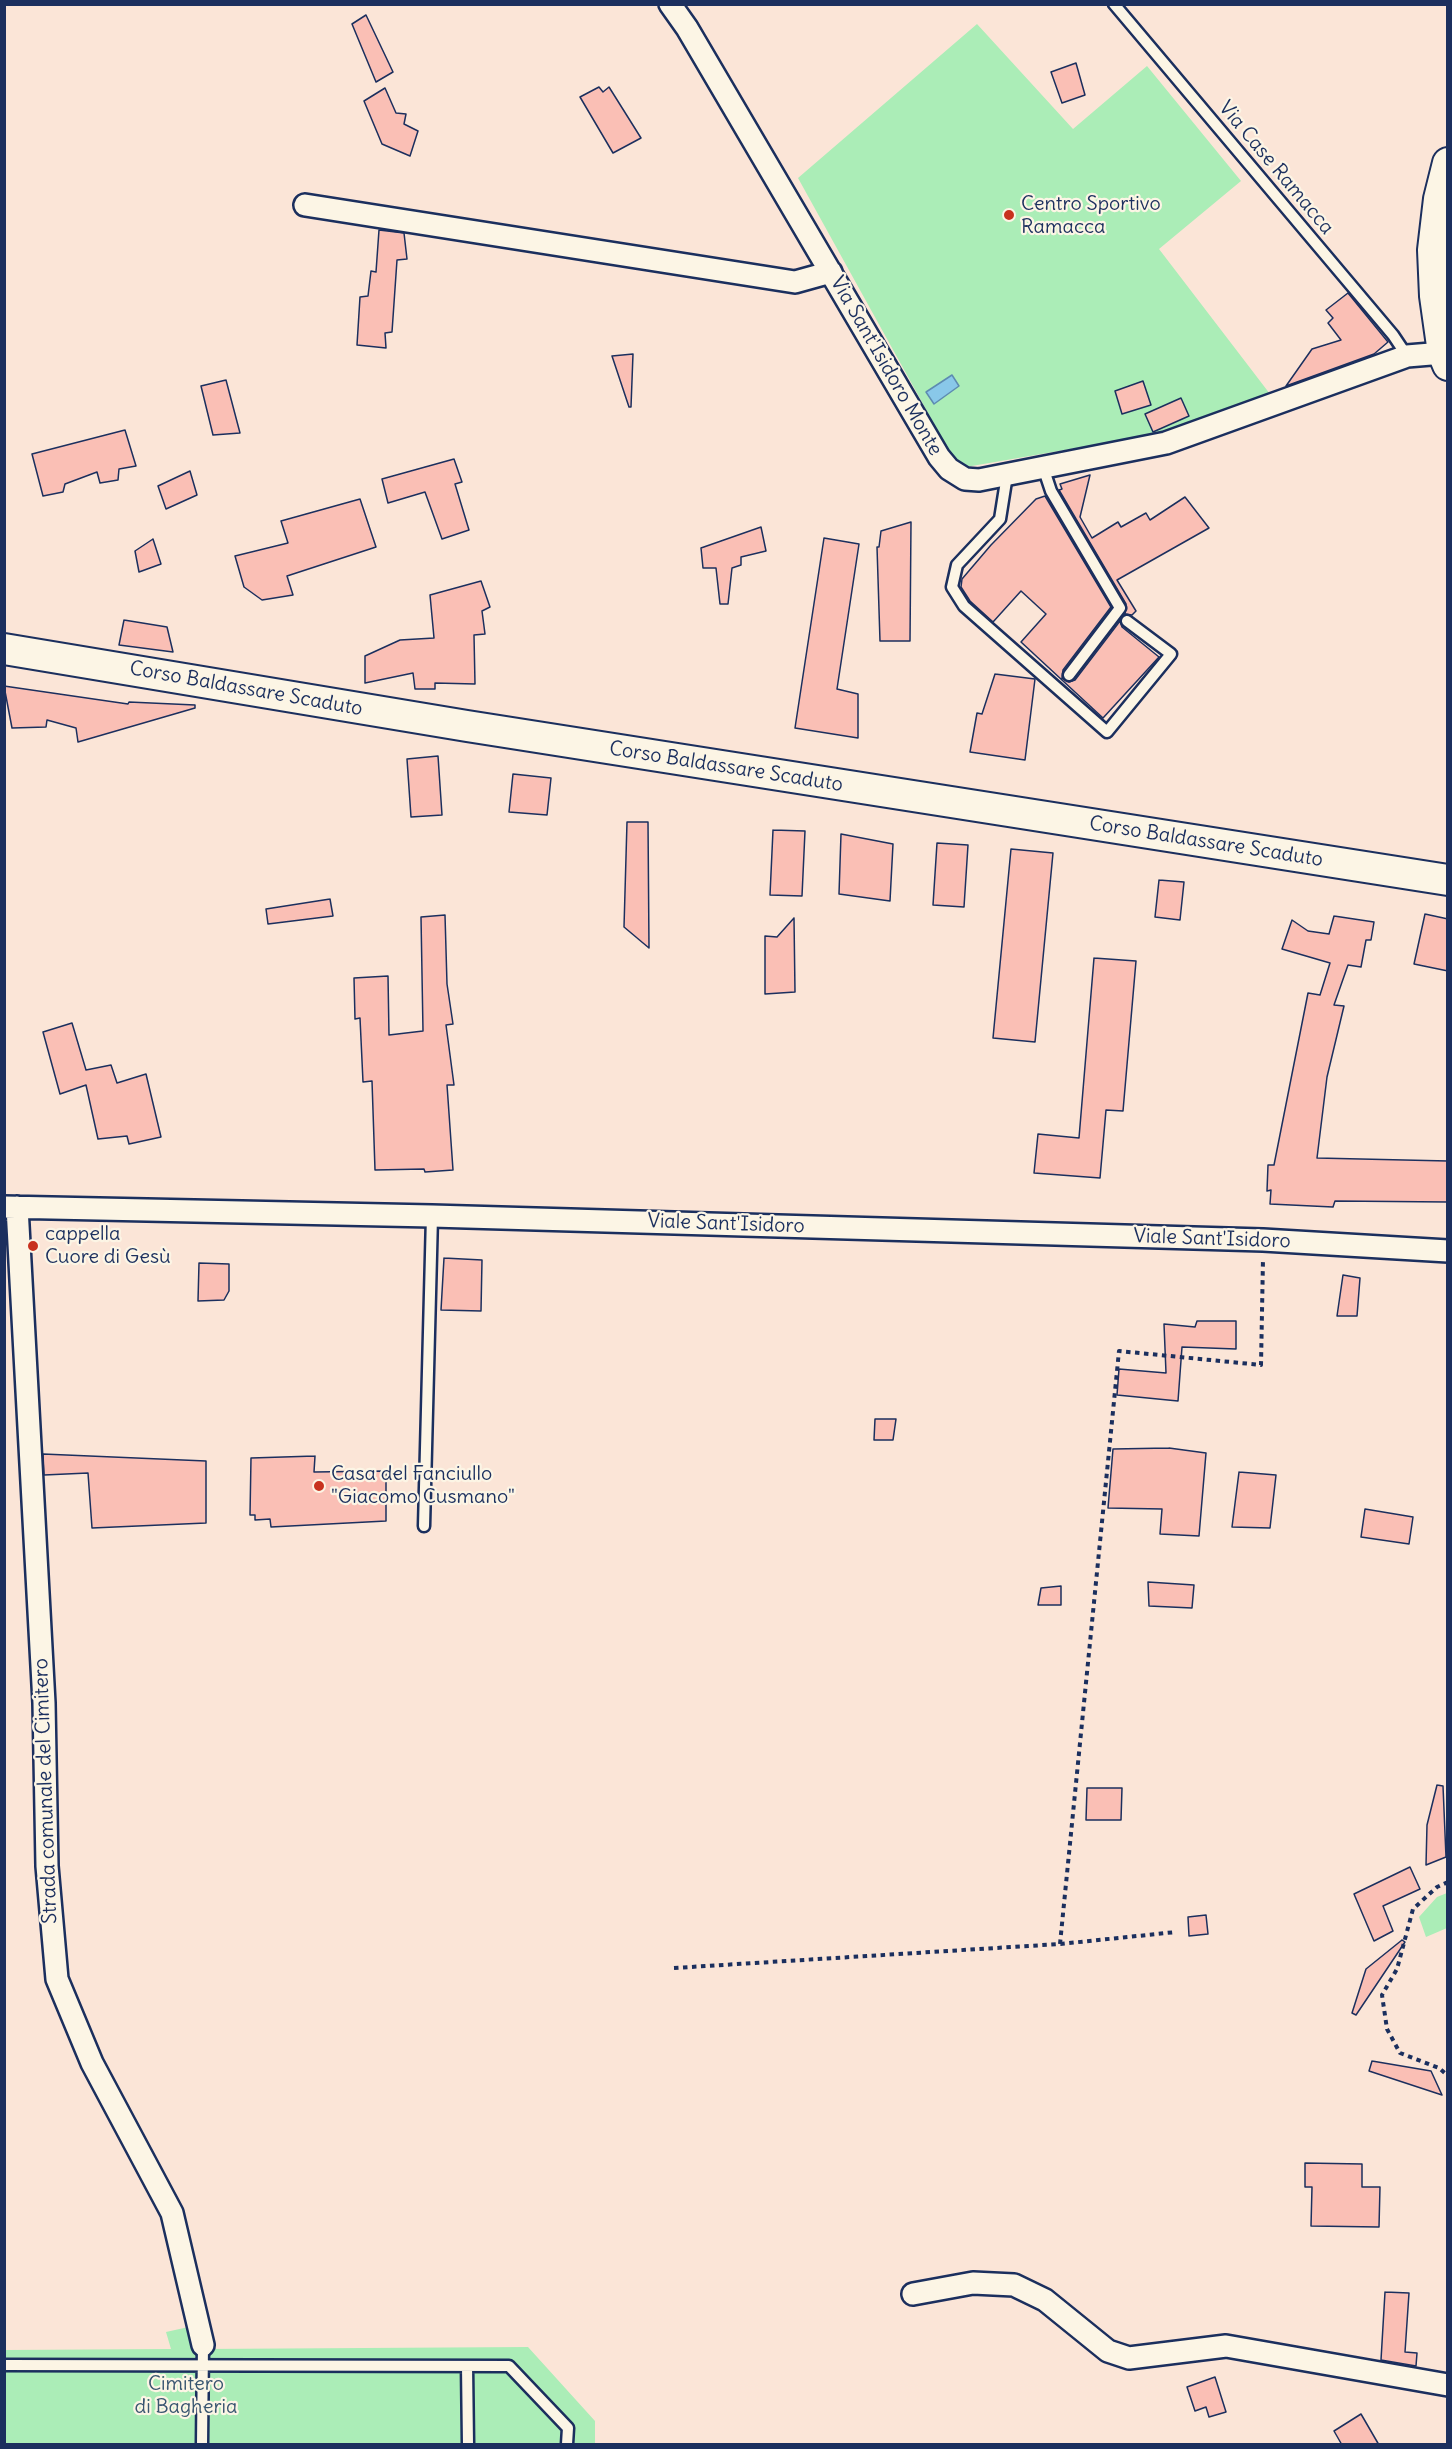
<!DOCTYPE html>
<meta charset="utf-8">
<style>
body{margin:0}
#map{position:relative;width:1452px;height:2449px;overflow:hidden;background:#fbe5d7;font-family:Delius,sans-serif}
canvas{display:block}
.frame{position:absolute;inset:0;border:6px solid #1b2f5e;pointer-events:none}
</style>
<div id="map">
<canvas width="1452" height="2449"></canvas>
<div class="frame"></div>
</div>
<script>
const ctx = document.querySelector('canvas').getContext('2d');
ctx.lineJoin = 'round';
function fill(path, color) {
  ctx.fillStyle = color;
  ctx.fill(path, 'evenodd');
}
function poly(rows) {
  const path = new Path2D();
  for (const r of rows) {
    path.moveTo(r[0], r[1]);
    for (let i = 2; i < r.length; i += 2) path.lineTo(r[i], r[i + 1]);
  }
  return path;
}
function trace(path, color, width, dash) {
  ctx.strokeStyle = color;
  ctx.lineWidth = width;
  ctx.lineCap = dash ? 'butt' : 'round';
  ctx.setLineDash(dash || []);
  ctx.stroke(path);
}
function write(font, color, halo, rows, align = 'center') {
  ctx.font = font + ' Delius,sans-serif';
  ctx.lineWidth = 4.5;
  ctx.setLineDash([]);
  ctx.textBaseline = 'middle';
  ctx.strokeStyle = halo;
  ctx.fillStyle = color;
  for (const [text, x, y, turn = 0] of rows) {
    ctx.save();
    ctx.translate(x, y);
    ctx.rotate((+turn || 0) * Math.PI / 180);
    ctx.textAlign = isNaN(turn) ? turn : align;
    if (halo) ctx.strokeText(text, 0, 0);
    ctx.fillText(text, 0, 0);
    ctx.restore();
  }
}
fill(poly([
 [977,24,1073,129,1147,66,1241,181,1159,249,1270,394,1152,435,966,467,954,460,798,178],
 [1447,1893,1447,1928,1426,1937,1419,1917,1437,1897],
 [193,2326,201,2349,528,2347,595,2421,595,2444,5,2444,4,2350,171,2349,166,2332]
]), '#abedb7');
const water = poly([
 [952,375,959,386,934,404,926,392,952,375]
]);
fill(water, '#89c8e9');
trace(water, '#5d8bb1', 1.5);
const building = poly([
 [366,15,393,72,376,82,352,24,366,15],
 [1076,63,1085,95,1062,103,1051,72,1076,63],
 [599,87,603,92,609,87,641,138,613,153,580,97,599,87],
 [385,88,396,113,406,114,404,124,418,131,410,156,382,144,364,101,385,88],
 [379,230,404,233,407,259,397,260,392,332,385,333,386,348,357,345,360,297,368,296,371,271,376,272,379,230],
 [1348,293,1388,342,1374,354,1286,386,1312,349,1341,340,1328,323,1333,318,1326,310,1348,293],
 [633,354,631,407,629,407,612,356,633,354],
 [226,380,240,433,213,435,201,386,226,380],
 [1143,381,1151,405,1122,414,1115,391,1143,381],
 [1181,398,1189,416,1153,432,1145,414,1181,398],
 [125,430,136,466,119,469,118,480,100,483,97,472,65,484,63,492,43,496,32,454,125,430],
 [454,459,462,482,455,484,469,530,442,539,425,492,388,503,382,479,454,459],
 [190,471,197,495,166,509,158,486,190,471],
 [1090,475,1080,517,1092,538,1118,522,1121,527,1146,513,1150,520,1185,497,1209,528,1117,580,1136,611,1132,615,1125,614,1126,604,1059,490,1062,489,1060,484,1090,475],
 [1045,496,1111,607,1063,670,1062,678,1069,682,1075,680,1120,621,1122,627,1159,657,1103,718,1021,642,1046,614,1021,591,993,622,970,601,961,587,962,579,991,545,1036,499,1045,496],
 [360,499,376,547,287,576,293,595,262,600,244,587,235,556,288,543,281,521,360,499],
 [911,522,910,641,880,641,877,547,879,547,881,531,911,522],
 [761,527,766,551,741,557,741,565,732,568,728,604,720,604,716,568,703,568,701,548,761,527],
 [824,538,859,544,837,689,858,694,858,738,795,728,824,538],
 [153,539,161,564,139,572,135,551,153,539],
 [481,581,490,607,482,611,485,634,474,635,475,684,435,683,435,689,415,689,413,673,365,683,365,656,400,640,434,638,430,595,481,581],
 [124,620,167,627,173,652,119,645,124,620],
 [995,674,1035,679,1025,760,970,752,977,713,982,714,995,674],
 [4,686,128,704,129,702,195,705,195,708,78,742,76,728,47,720,46,727,12,728,4,686],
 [438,756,442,815,411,817,407,759,438,756],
 [513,774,551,778,547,815,509,812,513,774],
 [627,822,648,822,649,948,624,927,627,822],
 [773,830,805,831,802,896,770,895,773,830],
 [841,834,893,844,890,901,839,894,841,834],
 [937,843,968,845,964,907,933,905,937,843],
 [1011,849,1053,853,1035,1042,993,1038,1011,849],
 [1159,880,1184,882,1180,920,1155,917,1159,880],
 [330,899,333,916,268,924,266,909,330,899],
 [1425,914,1448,919,1448,971,1414,964,1425,914],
 [445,915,447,984,453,1024,446,1025,454,1085,447,1085,453,1170,425,1172,424,1169,375,1170,372,1081,363,1082,360,1018,355,1019,354,978,388,976,389,1035,423,1031,421,917,445,915],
 [1334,916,1374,922,1371,940,1366,940,1361,967,1348,965,1334,1005,1344,1006,1327,1077,1317,1158,1448,1161,1448,1202,1335,1201,1333,1207,1270,1204,1271,1190,1267,1191,1268,1165,1274,1165,1308,993,1320,995,1330,963,1282,949,1292,920,1308,931,1329,934,1334,916],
 [794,918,795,992,765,994,765,936,777,937,794,918],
 [1094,958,1136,961,1123,1111,1106,1110,1100,1178,1034,1173,1038,1134,1079,1138,1094,958],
 [72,1023,86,1070,111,1065,117,1083,146,1074,161,1137,129,1144,127,1136,98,1139,86,1085,60,1094,43,1032,72,1023],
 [444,1258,482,1260,481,1311,441,1310,444,1258],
 [199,1263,229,1264,229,1291,224,1300,198,1301,199,1263],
 [1343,1275,1360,1278,1357,1316,1337,1316,1343,1275],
 [1197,1321,1236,1321,1236,1349,1182,1347,1178,1401,1117,1395,1119,1369,1166,1373,1164,1324,1195,1327,1197,1321],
 [875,1419,896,1419,893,1440,874,1440,875,1419],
 [1169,1448,1206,1453,1199,1536,1160,1534,1162,1509,1108,1508,1113,1449,1169,1448],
 [43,1454,206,1461,206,1523,92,1528,88,1473,44,1475,43,1454],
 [315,1456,314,1472,386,1471,386,1521,271,1527,270,1519,255,1520,255,1515,250,1515,251,1458,315,1456],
 [1239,1472,1276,1475,1270,1528,1232,1527,1239,1472],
 [1365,1509,1413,1517,1409,1544,1361,1537,1365,1509],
 [1148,1582,1194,1585,1192,1608,1149,1606,1148,1582],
 [1061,1586,1061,1605,1038,1605,1041,1588,1061,1586],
 [1437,1785,1443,1786,1446,1857,1426,1865,1427,1825,1437,1785],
 [1087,1788,1122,1788,1121,1820,1086,1820,1087,1788],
 [1410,1867,1420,1889,1383,1906,1393,1931,1374,1941,1354,1894,1410,1867],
 [1206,1915,1208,1934,1189,1936,1188,1917,1206,1915],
 [1402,1940,1405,1942,1356,2015,1352,2013,1366,1969,1402,1940],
 [1372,2061,1431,2071,1442,2095,1369,2071,1372,2061],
 [1305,2163,1362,2164,1362,2187,1380,2187,1379,2227,1311,2226,1312,2187,1305,2187,1305,2163],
 [1385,2292,1409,2293,1405,2352,1417,2353,1416,2366,1381,2360,1385,2292],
 [1215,2377,1226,2412,1209,2417,1206,2407,1195,2411,1187,2387,1215,2377],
 [1361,2414,1379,2445,1342,2445,1334,2431,1361,2414]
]);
fill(building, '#fabfb5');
trace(building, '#1b2f5e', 1.5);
const lane = poly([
 [1114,4,1393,335,1407,356],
 [1043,467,1051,491,1120,608,1069,675],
 [1007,475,1000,519,957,565,952,587,964,606,1107,732,1171,654,1127,621],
 [424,1526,432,1216],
 [4,2365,509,2366,568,2428,567,2444],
 [467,2366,468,2444],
 [202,2444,203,2345]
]);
const street = poly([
 [670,4,687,28,939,457,949,469,965,479,979,480,1166,443,1407,356,1443,353],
 [305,205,795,282,831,272],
 [4,1207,432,1216,1263,1240,1448,1251],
 [17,1207,44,1703,47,1866,57,1979,92,2063,172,2213,203,2345],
 [913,2294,973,2283,1014,2285,1045,2300,1108,2351,1129,2358,1226,2346,1448,2385]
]);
const secondary = poly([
 [1448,163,1439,199,1433,250,1435,296,1443,353,1448,365],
 [4,649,467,726,1448,880]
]);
trace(lane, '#1b2f5e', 15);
trace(street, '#1b2f5e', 26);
trace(secondary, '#1b2f5e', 34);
trace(poly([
 [1448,1882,1437,1887,1413,1909,1397,1969,1382,1995,1387,2029,1400,2053,1439,2068,1448,2076],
 [1060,1944,1119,1351,1261,1365,1263,1259],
 [674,1968,1060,1944,1176,1932]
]), '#1b2f5e', 4, [4.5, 4.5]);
trace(lane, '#fcf5e5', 10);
trace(street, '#fcf5e5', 21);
trace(secondary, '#fcf5e5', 30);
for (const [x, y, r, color] of [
 [1009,215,6,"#c8321e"],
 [33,1246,6,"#c8321e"],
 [319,1486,6,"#c8321e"]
]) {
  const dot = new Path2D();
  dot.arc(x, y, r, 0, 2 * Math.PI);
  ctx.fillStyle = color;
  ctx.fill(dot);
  trace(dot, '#fcf5e5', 2);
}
write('20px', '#1b2f5e', '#fcf5e5', [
 ["Via Case Ramacca",1276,168,50],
 ["Via Sant'Isidoro Monte",886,366,60],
 ["Corso Baldassare Scaduto",246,689,10],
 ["Corso Baldassare Scaduto",726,767,9],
 ["Corso Baldassare Scaduto",1206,842,9],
 ["Viale Sant'Isidoro",726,1224,2],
 ["Viale Sant'Isidoro",1212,1239,2],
 ["Strada comunale del Cimitero",46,1791,-92]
]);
write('20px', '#1b2f5e', '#fcf5e5', [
 ["Centro Sportivo",1021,204],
 ["Ramacca",1021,227],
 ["cappella",45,1234],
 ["Cuore di Gesù",45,1257],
 ["Casa del Fanciullo",331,1474],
 ["\"Giacomo Cusmano\"",331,1497]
], 'left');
write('20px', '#385570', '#fcf5e5', [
 ["Cimitero",186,2384],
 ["di Bagheria",186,2407]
]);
</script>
